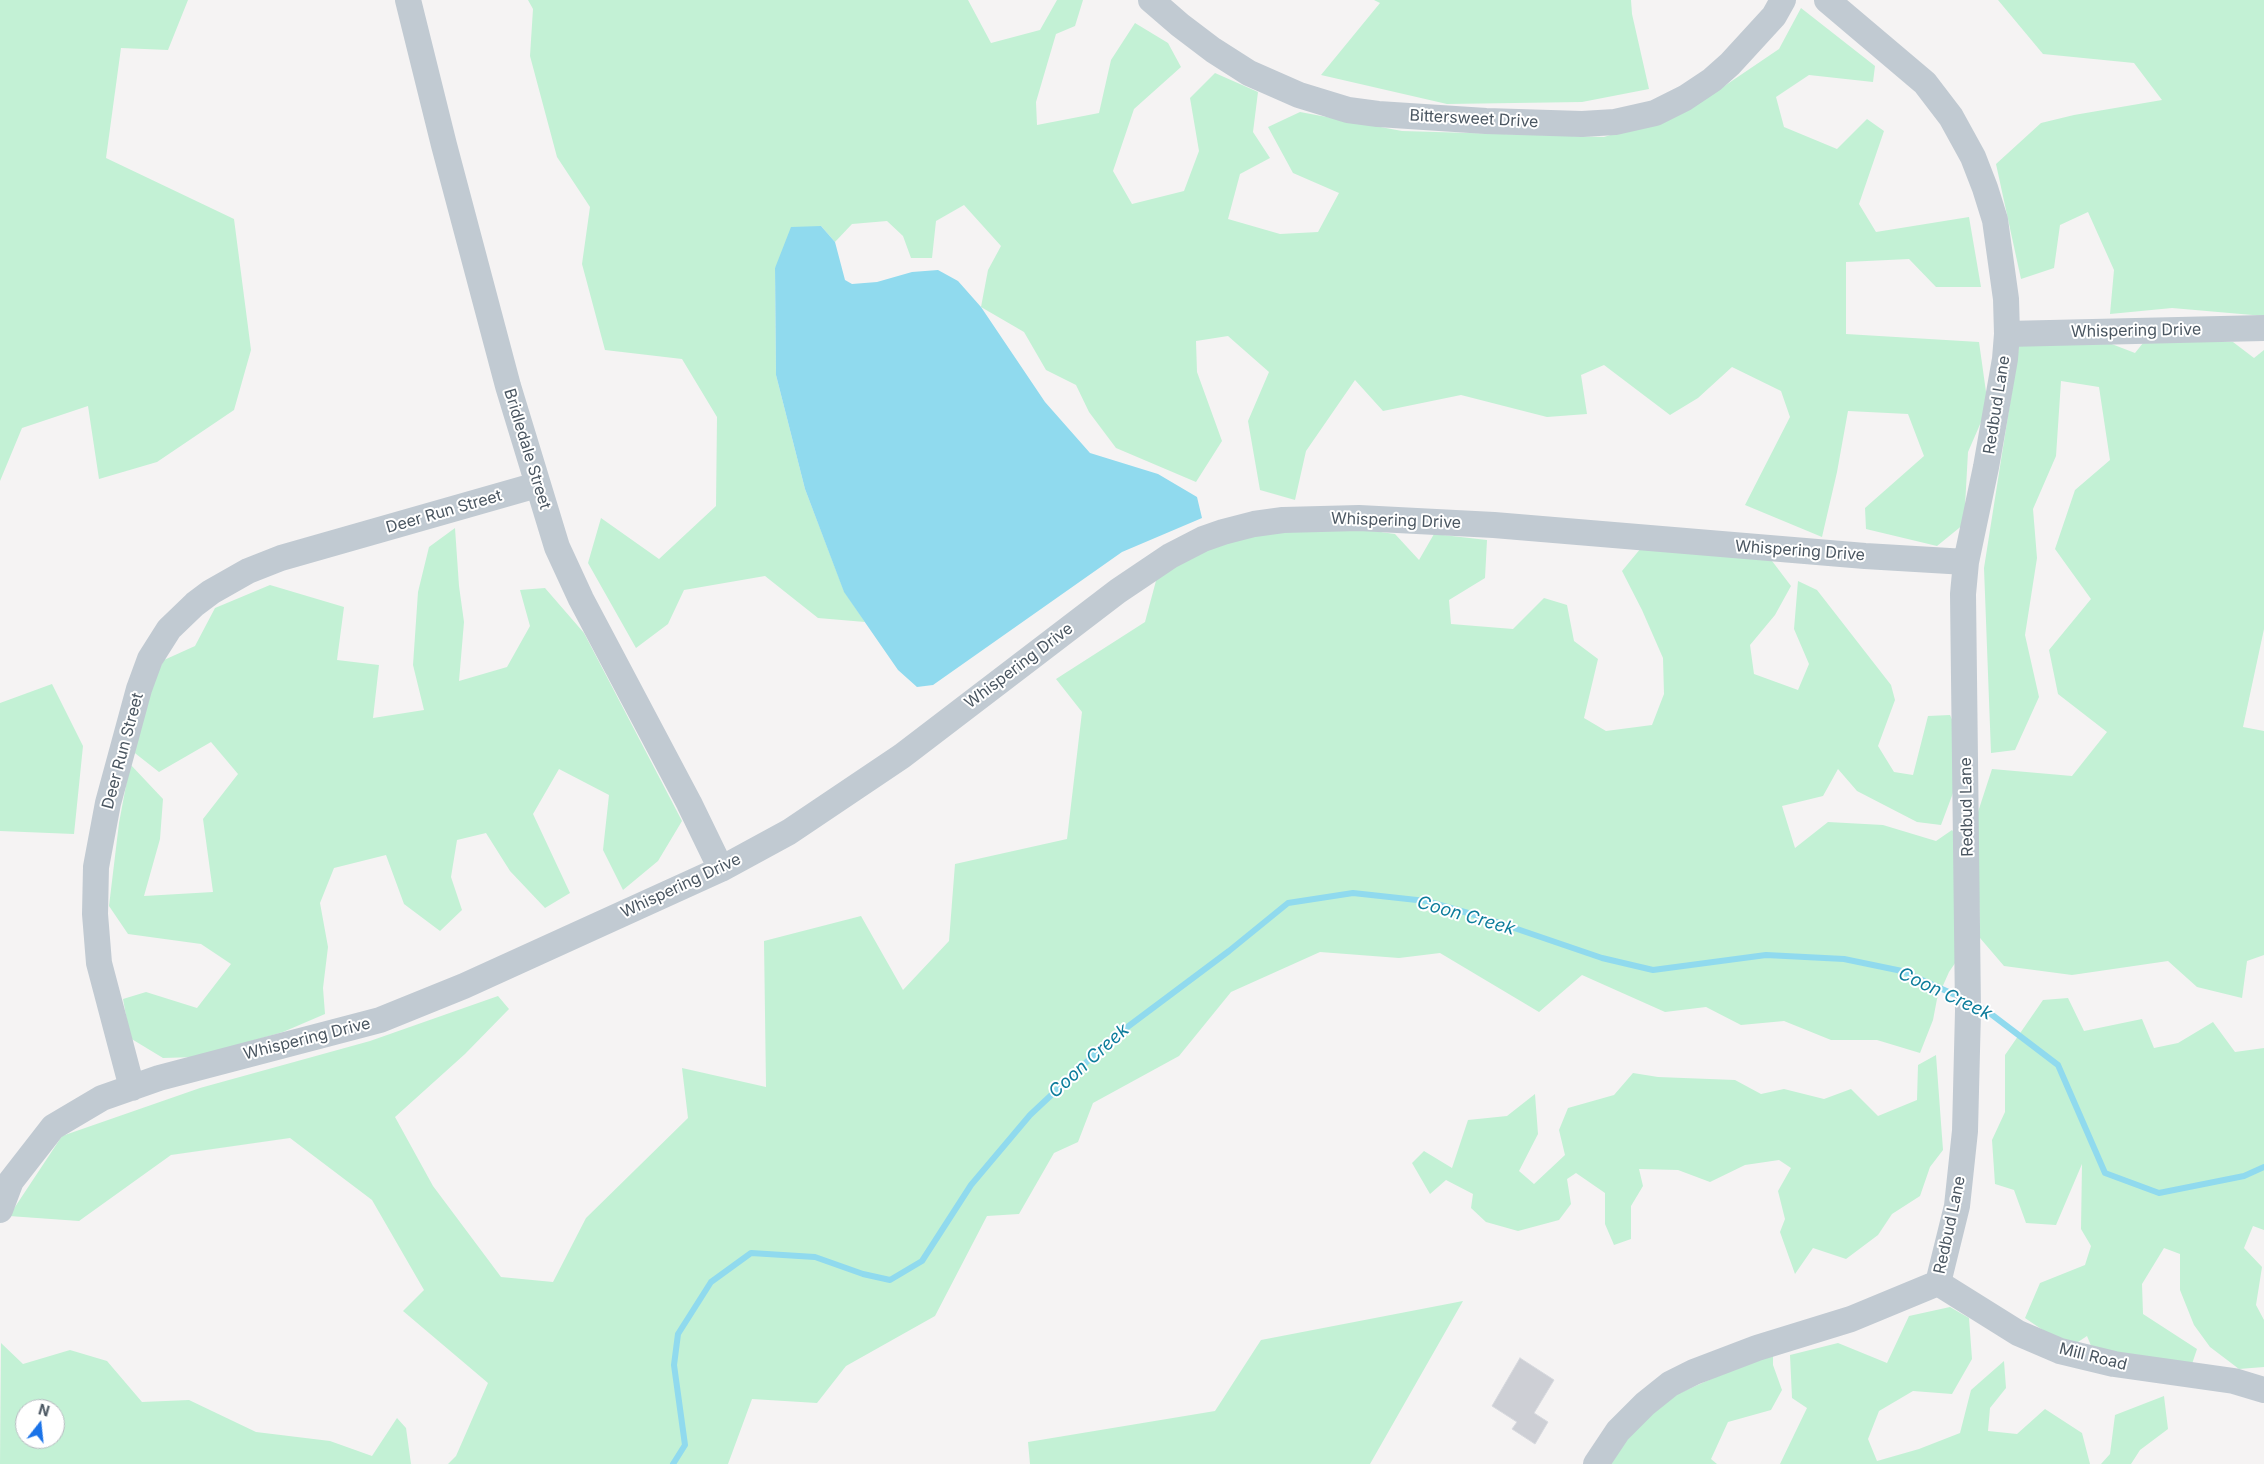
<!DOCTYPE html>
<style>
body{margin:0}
#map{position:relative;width:2264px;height:1464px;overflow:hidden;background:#f5f3f3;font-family:Inter,sans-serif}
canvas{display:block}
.north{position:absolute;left:15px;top:1399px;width:50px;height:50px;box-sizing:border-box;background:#fff;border:1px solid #b7bbc0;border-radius:50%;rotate:16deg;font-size:14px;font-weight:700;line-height:20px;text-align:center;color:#4a5661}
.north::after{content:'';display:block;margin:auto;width:18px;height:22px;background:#1a73e8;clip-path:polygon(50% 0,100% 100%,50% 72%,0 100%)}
</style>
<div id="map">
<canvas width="2264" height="1464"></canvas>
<div class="north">N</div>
</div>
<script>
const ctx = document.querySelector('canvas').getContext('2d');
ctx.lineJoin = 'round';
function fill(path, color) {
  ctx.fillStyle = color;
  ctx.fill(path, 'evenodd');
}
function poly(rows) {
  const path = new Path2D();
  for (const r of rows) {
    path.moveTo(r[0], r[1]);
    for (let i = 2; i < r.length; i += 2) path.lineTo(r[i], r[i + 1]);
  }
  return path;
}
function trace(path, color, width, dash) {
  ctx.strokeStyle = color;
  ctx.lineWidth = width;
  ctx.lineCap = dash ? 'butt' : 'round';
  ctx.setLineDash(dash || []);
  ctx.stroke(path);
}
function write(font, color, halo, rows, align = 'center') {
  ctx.font = font + ' Inter,sans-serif';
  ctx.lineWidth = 4;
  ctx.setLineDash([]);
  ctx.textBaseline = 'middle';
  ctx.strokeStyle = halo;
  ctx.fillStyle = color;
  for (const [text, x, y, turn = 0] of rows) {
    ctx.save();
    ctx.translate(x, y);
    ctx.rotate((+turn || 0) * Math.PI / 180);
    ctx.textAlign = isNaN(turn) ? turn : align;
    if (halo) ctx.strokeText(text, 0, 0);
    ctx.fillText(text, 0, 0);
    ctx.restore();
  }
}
fill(poly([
 [0,0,188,0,168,50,121,48,106,158,234,219,251,350,234,410,157,462,99,479,88,406,22,428,0,481],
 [528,0,968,0,991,43,1040,30,1057,0,1083,0,1075,26,1056,34,1036,102,1037,125,1099,113,1111,60,1135,23,1168,43,1181,67,1134,109,1113,171,1132,204,1184,191,1199,151,1190,98,1215,73,1258,92,1253,132,1270,158,1240,174,1228,219,1280,234,1318,232,1339,193,1293,173,1268,127,1300,112,1402,131,1604,137,1689,110,1779,49,1801,8,1875,66,1873,82,1809,75,1776,97,1784,127,1837,149,1867,119,1884,131,1859,204,1876,232,1969,217,1981,287,1936,287,1909,259,1846,262,1846,334,1979,342,1988,406,1968,452,1964,524,1937,546,1866,529,1865,508,1924,456,1908,414,1848,411,1837,472,1822,537,1745,505,1790,417,1781,391,1732,367,1698,398,1670,415,1604,365,1581,375,1587,414,1547,417,1461,395,1383,411,1355,380,1306,451,1295,500,1260,490,1248,421,1269,372,1228,336,1196,341,1197,372,1222,441,1196,482,1116,448,1089,412,1076,385,1046,370,1024,332,981,307,988,270,1001,246,964,205,936,221,932,258,911,258,903,236,887,221,852,224,835,242,821,226,775,268,776,375,805,489,844,591,865,622,818,618,765,576,684,590,668,624,636,648,588,563,601,518,659,559,716,506,717,417,682,359,605,350,582,264,590,207,557,157,530,56,533,9],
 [1374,0,1631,0,1632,14,1649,89,1582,102,1447,104,1321,75,1380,3],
 [1998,0,2264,0,2264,316,2172,308,2110,314,2114,270,2088,212,2060,225,2054,268,2021,279,1996,164,2041,123,2074,115,2162,100,2134,63,2043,54],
 [2147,338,2233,342,2254,358,2264,350,2264,629,2243,727,2264,731,2264,955,2247,961,2242,998,2197,987,2168,961,2072,975,2004,966,1980,938,1977,815,1992,769,2072,776,2107,732,2058,694,2049,650,2091,599,2055,549,2075,490,2110,460,2099,387,2061,381,2056,456,2033,509,2037,558,2025,635,2039,697,2015,750,1991,753,1984,568,2019,346,2109,343,2135,353],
 [1337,526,1395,534,1419,560,1434,534,1487,540,1485,578,1449,600,1451,624,1513,629,1544,598,1567,605,1574,641,1598,659,1584,718,1606,731,1652,725,1664,694,1663,658,1642,610,1622,571,1641,548,1769,557,1791,586,1775,615,1750,645,1754,674,1798,690,1809,664,1794,629,1798,581,1817,590,1891,685,1895,700,1878,746,1894,772,1913,775,1928,716,1950,715,1959,735,1956,785,1941,825,1917,822,1857,791,1838,769,1823,796,1782,806,1795,848,1828,822,1883,825,1936,841,1952,830,1961,843,1962,953,1949,972,1937,999,1933,1020,1920,1053,1877,1040,1831,1040,1784,1021,1741,1025,1706,1007,1665,1012,1582,975,1539,1012,1440,953,1399,958,1320,952,1231,992,1179,1056,1093,1103,1078,1142,1054,1153,1019,1214,987,1216,935,1316,846,1366,817,1403,752,1399,728,1464,448,1464,456,1456,488,1383,403,1311,424,1290,372,1200,290,1138,171,1155,79,1221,9,1216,62,1136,200,1088,370,1041,498,996,509,1009,465,1054,395,1117,433,1186,501,1277,553,1282,586,1218,688,1118,682,1068,766,1087,764,941,861,916,903,990,949,941,955,864,1067,839,1082,712,1056,679,1145,622,1157,577,1217,544,1267,532],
 [455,528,459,586,464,622,459,681,507,667,530,626,520,590,545,588,584,633,682,821,658,861,623,890,603,850,609,795,559,769,533,814,570,893,545,908,510,871,486,833,457,840,451,877,462,910,440,931,404,904,386,855,334,868,320,903,328,947,323,988,325,1014,283,1032,196,1057,163,1058,130,1038,123,999,146,992,197,1008,231,964,201,944,128,934,109,906,119,823,130,764,163,799,160,839,144,896,213,892,203,819,238,774,211,742,159,772,131,750,145,694,164,660,195,646,215,608,270,585,344,607,337,660,379,665,373,718,424,710,413,665,418,592,429,547],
 [52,684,83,746,74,834,0,831,0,703],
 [2068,998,2084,1031,2142,1019,2154,1048,2178,1043,2213,1022,2235,1052,2264,1048,2264,1230,2253,1226,2244,1248,2262,1267,2256,1305,2264,1320,2264,1367,2239,1369,2210,1347,2194,1325,2180,1290,2180,1254,2164,1248,2142,1284,2143,1314,2197,1349,2192,1364,2094,1353,2087,1336,2069,1348,2025,1318,2040,1283,2085,1265,2091,1246,2081,1229,2082,1164,2056,1225,2026,1223,2014,1190,1995,1184,1992,1140,2005,1112,2005,1055,2043,1000],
 [1936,1055,1943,1150,1930,1167,1920,1196,1892,1214,1878,1235,1846,1259,1813,1248,1795,1274,1780,1232,1785,1219,1778,1191,1791,1168,1779,1160,1745,1165,1710,1182,1678,1170,1639,1169,1643,1186,1631,1206,1631,1239,1614,1245,1605,1224,1605,1193,1576,1173,1567,1179,1571,1204,1559,1220,1518,1231,1486,1222,1471,1208,1473,1194,1446,1180,1430,1194,1412,1163,1424,1151,1452,1168,1468,1120,1507,1116,1535,1094,1538,1134,1519,1171,1534,1184,1565,1155,1559,1130,1568,1108,1614,1095,1633,1073,1658,1077,1735,1080,1761,1094,1784,1089,1824,1099,1851,1089,1878,1116,1917,1100,1918,1065],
 [1463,1301,1370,1464,1030,1464,1028,1442,1215,1411,1261,1340],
 [1950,1307,1969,1318,1972,1359,1952,1394,1913,1391,1879,1411,1868,1439,1877,1461,1919,1449,1960,1433,1971,1390,2004,1361,2006,1388,1990,1408,1988,1431,2017,1434,2045,1409,2082,1433,2090,1464,1780,1464,1807,1408,1792,1398,1790,1355,1838,1343,1887,1363,1909,1316],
 [1,1343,23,1364,70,1350,107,1361,142,1402,189,1400,256,1432,330,1441,372,1456,397,1418,406,1428,411,1464,0,1464],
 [25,1409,55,1409,55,1439,25,1439],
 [1773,1351,1773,1365,1782,1390,1771,1410,1728,1422,1711,1459,1717,1464,1606,1464,1660,1402],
 [2164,1396,2168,1429,2140,1450,2131,1464,2101,1464,2110,1454,2115,1415]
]), '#c3f1d5');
fill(poly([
 [821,226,835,242,845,280,852,284,877,282,912,272,938,270,958,281,981,307,1045,402,1090,453,1158,474,1197,497,1202,518,1122,552,933,685,917,687,898,670,844,592,805,489,776,375,775,268,791,227]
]), '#90daee');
trace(poly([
 [1974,1004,1987,1011,2058,1065,2105,1173,2159,1193,2244,1176,2264,1167],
 [673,1464,685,1445,674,1365,678,1334,711,1282,751,1253,815,1257,863,1274,890,1280,922,1261,971,1185,1030,1115,1110,1040,1229,951,1288,903,1353,893,1426,901,1482,917,1602,958,1653,970,1766,955,1844,959,1902,971,1962,998]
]), '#90daee', 6);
const building = poly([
 [1520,1358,1554,1380,1534,1413,1548,1422,1535,1444,1512,1429,1517,1422,1492,1406,1520,1358]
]);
fill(building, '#cdcfd5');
trace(building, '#d7d9de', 1);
trace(poly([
 [408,0,444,145,508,386,557,547,581,599,689,803,721,869],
 [1151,0,1180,25,1213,50,1249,73,1299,95,1348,110,1378,114,1486,121,1582,124,1615,122,1655,113,1685,98,1712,80,1730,64,1774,16,1783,0],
 [2007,334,2264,328],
 [132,1088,99,963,95,914,96,867,108,803,139,689,150,659,169,629,195,604,211,592,248,571,281,558,537,485],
 [0,1210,11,1181,53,1127,102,1098,159,1078,380,1020,464,986,721,869,789,832,902,756,1118,591,1170,556,1203,539,1223,532,1254,524,1283,520,1359,518,1494,525,1865,556,1966,562],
 [1938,1283,2018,1333,2060,1351,2114,1364,2234,1381,2264,1390],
 [1596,1464,1618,1431,1645,1404,1670,1384,1694,1372,1757,1348,1851,1319,1938,1283,1957,1206,1965,1131,1968,1011,1963,594,1966,562,1986,467,2005,359,2007,334,2006,299,1995,220,1985,188,1973,157,1951,117,1925,83,1827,0]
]), '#c1cad2', 26);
write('16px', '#4a5661', '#fff', [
 ["Bittersweet Drive",1474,119,3],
 ["Whispering Drive",2136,331,-1],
 ["Redbud Lane",1997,405,-81],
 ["Bridledale Street",527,449,73],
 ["Deer Run Street",444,512,-16],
 ["Whispering Drive",1396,521,2],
 ["Whispering Drive",1800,551,4],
 ["Whispering Drive",1019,666,-37],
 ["Deer Run Street",123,751,-75],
 ["Redbud Lane",1967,807,-91],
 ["Whispering Drive",681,886,-25],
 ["Whispering Drive",307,1039,-14],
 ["Redbud Lane",1950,1225,-78],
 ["Mill Road",2093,1357,14]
]);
write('italic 18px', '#0c7c9b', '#fff', [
 ["Coon Creek",1466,916,16],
 ["Coon Creek",1945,994,25],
 ["Coon Creek",1089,1061,-42]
]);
</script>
